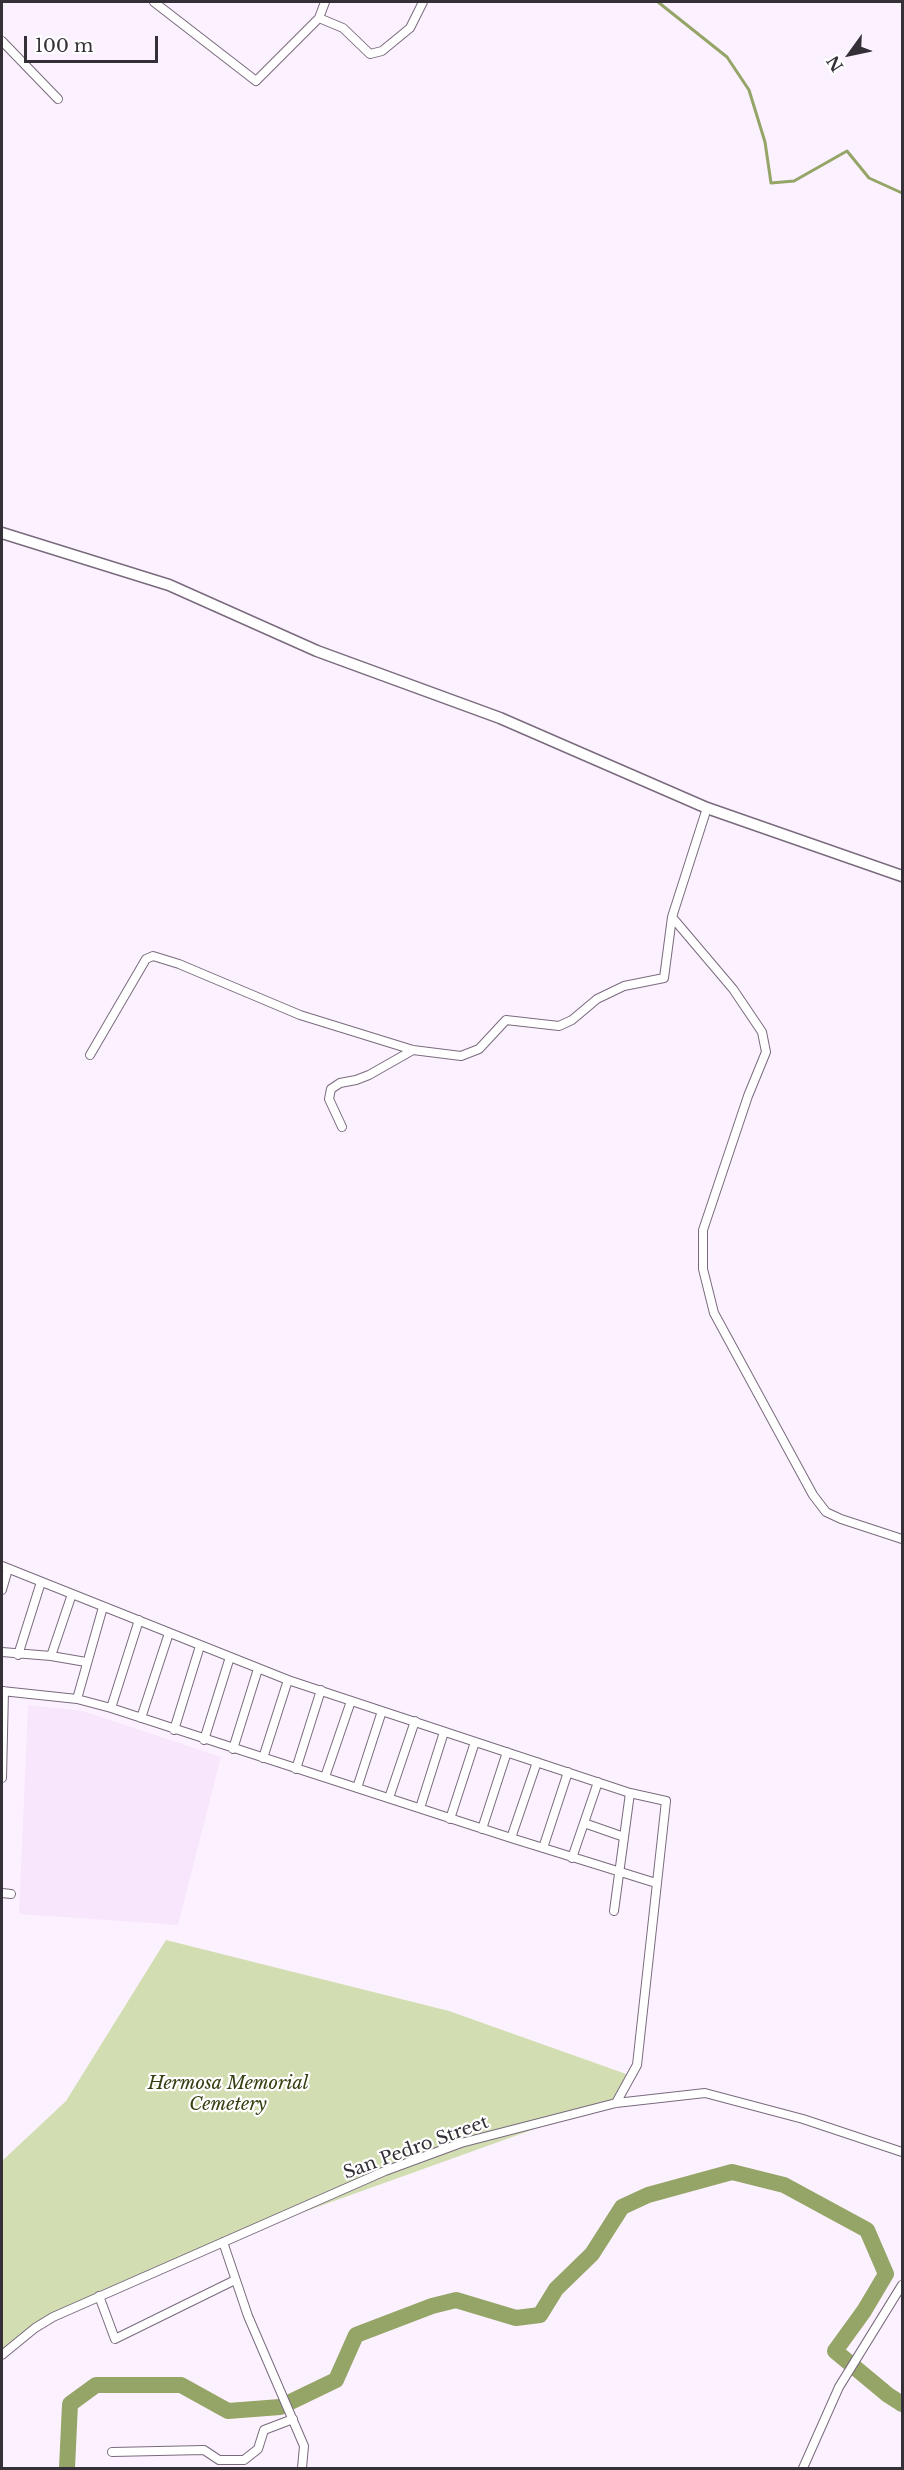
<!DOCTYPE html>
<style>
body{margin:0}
#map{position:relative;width:904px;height:2470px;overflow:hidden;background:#fcf2ff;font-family:"Libre Baskerville",serif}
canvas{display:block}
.frame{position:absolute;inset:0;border:3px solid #352f37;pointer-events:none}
.north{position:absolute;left:820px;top:24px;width:60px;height:60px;-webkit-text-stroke:4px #fff;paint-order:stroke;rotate:237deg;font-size:16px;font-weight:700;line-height:24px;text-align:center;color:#352f37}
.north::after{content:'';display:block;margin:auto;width:21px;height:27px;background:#352f37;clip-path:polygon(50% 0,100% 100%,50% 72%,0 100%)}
.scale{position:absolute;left:24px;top:36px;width:134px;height:27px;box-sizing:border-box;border:3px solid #352f37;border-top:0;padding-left:8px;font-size:18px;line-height:21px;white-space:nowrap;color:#352f37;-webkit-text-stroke:4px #fff;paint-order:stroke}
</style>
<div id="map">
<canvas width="904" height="2470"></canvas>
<div class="frame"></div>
<div class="north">N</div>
<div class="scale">100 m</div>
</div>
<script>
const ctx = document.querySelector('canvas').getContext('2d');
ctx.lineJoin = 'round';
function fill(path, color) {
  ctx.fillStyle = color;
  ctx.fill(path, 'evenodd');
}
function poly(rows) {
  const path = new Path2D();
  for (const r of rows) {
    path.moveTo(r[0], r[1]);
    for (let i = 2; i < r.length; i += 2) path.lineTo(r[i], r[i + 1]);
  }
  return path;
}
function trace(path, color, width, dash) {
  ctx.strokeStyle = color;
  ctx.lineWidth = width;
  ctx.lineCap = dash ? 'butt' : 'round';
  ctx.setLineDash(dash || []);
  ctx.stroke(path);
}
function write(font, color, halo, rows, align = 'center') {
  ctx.font = font + ' "Libre Baskerville",serif';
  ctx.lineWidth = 4.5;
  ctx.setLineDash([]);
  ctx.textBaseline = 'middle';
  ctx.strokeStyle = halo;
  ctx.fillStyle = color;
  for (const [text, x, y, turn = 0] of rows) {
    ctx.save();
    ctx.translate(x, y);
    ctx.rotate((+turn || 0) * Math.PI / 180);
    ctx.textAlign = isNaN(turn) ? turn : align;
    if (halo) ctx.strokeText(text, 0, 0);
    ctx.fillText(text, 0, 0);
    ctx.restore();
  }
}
fill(poly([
 [28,1705,83,1711,221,1757,178,1925,19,1914]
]), '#f8e6fc');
fill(poly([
 [166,1940,449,2011,629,2075,618,2099,195,2251,49,2315,2,2349,2,2161,66,2101]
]), '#d2deb2');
trace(poly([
 [658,2,727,57,749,90,765,142,771,183,794,181,847,151,869,178,902,193]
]), '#95a467', 3);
trace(poly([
 [67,2468,70,2404,96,2385,181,2385,228,2411,280,2407,336,2380,356,2335,432,2306,456,2300,516,2318,540,2315,556,2289,592,2254,622,2207,648,2195,732,2172,784,2185,867,2230,886,2274,864,2311,835,2351,888,2395,902,2404]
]), '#95a467', 16);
const minor = poly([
 [154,2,256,81,319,18,325,2],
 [319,18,343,28,370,54,382,51,410,28,423,2],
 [2,41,58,99],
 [707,808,672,917,733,989,762,1032,766,1052,748,1096,703,1230,703,1269,714,1313,813,1495,826,1512,841,1519,902,1539],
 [90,1055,146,959,153,956,179,964,300,1015,413,1050,461,1056,479,1049,506,1020,559,1026,572,1020,597,999,624,986,664,978,672,917],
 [342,1127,329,1099,331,1089,340,1083,356,1080,369,1075,413,1050],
 [2,1566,288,1680,630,1793,666,1801,637,2065,616,2103],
 [2,1590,8,1569],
 [2,1652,51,1656,86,1662],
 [18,1655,41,1582],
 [51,1656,72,1594],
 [2,1691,77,1699,111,1708,511,1838,656,1883],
 [77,1699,103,1607],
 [111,1708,139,1620],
 [141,1718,169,1633],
 [174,1730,200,1646],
 [204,1740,230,1657],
 [233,1749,258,1669],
 [263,1758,288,1680],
 [296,1769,321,1690],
 [325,1777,351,1701],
 [2,1778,4,1691],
 [357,1788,382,1711],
 [389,1798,415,1721],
 [420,1808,444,1732],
 [450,1819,475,1742],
 [584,1823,624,1837],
 [482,1829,507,1752],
 [511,1838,537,1762],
 [543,1848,568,1772],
 [572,1858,598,1782],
 [2,1893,11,1894],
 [614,1911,630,1793],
 [223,2242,248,2316,304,2446,302,2468],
 [99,2296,115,2339,235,2280],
 [2,2355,35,2328,53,2317,385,2171,461,2143,616,2103,705,2093,803,2119,902,2152],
 [112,2452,204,2450,219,2460,244,2460,258,2449,264,2430,293,2419],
 [803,2468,839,2387,902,2285]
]);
const tertiary = poly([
 [2,533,169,585,317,651,500,718,707,808,902,876]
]);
trace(minor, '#7a6a7d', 10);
trace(tertiary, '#7a6a7d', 13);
trace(minor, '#fff', 8);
trace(tertiary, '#fff', 10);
write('italic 18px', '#363f11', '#fff', [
 ["Hermosa Memorial",228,2084],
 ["Cemetery",228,2105]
]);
write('18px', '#352f37', '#fff', [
 ["San Pedro Street",416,2148,-20]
]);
</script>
